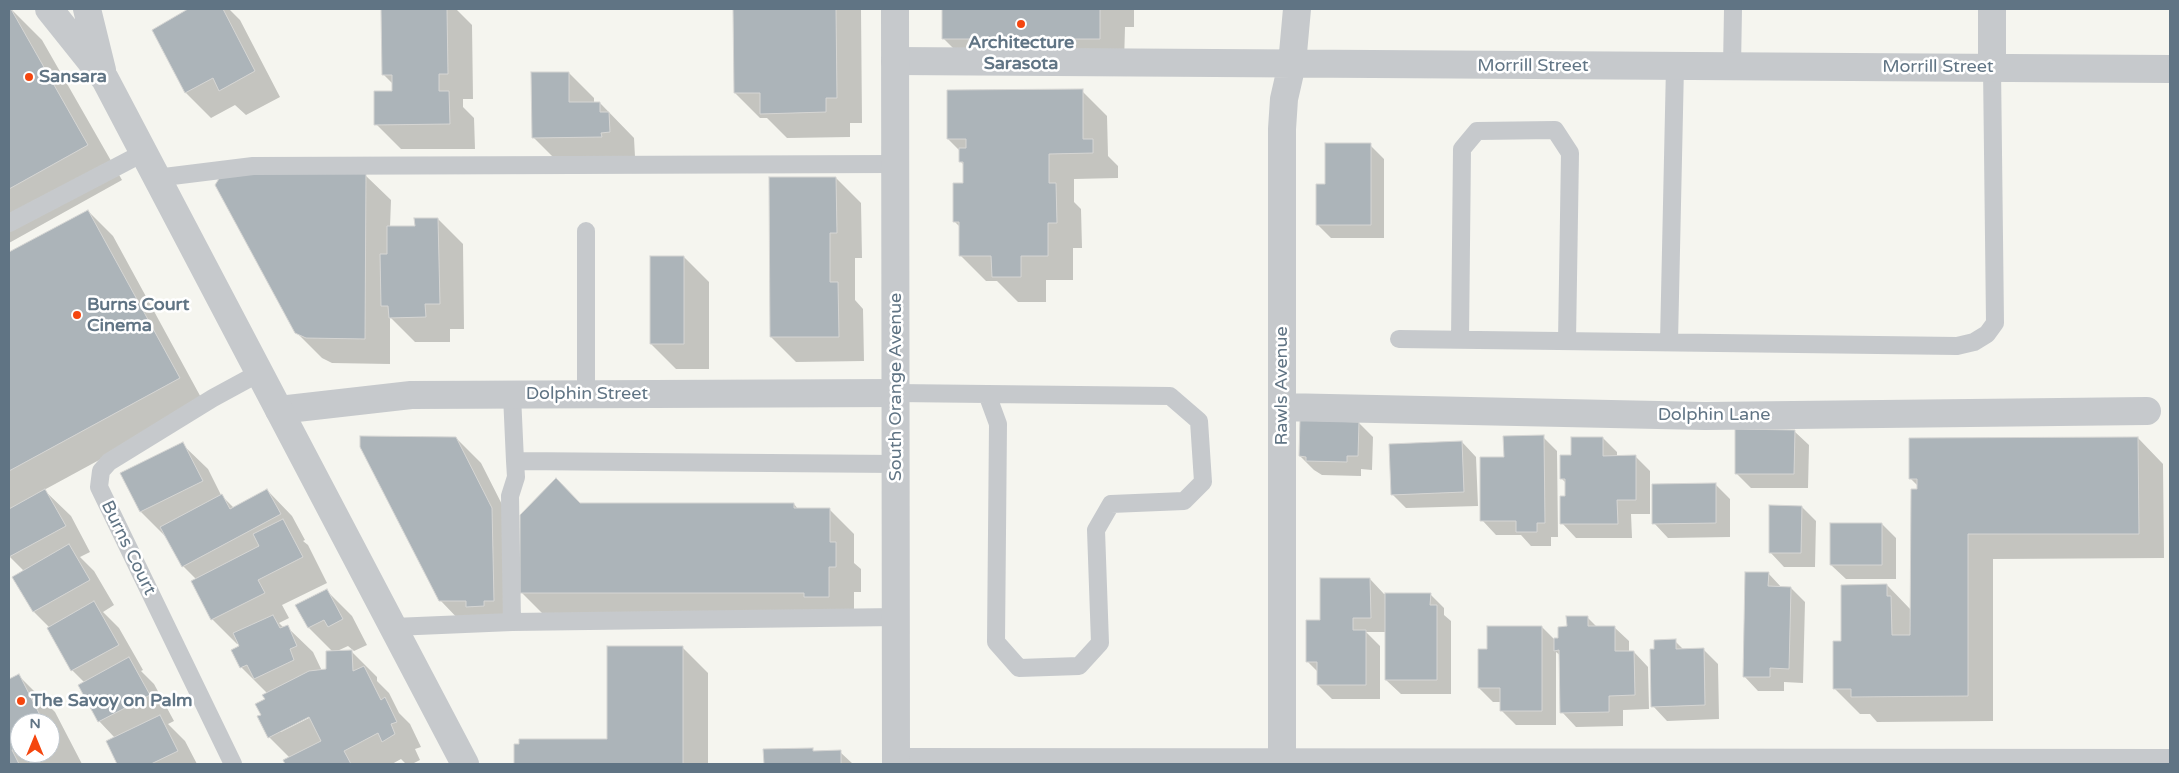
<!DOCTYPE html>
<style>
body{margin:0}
#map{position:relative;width:2179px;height:773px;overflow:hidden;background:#f5f5ef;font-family:"Varela Round",sans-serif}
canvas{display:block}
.frame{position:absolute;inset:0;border:10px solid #607484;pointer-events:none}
.north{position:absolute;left:10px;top:713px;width:50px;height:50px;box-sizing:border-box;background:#fff;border:1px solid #bfc7ce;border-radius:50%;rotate:0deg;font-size:14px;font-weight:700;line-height:20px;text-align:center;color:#607484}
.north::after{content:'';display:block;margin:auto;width:18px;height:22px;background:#f5460f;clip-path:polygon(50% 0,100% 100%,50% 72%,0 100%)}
</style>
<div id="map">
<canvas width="2179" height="773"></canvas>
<div class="frame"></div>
<div class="north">N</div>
</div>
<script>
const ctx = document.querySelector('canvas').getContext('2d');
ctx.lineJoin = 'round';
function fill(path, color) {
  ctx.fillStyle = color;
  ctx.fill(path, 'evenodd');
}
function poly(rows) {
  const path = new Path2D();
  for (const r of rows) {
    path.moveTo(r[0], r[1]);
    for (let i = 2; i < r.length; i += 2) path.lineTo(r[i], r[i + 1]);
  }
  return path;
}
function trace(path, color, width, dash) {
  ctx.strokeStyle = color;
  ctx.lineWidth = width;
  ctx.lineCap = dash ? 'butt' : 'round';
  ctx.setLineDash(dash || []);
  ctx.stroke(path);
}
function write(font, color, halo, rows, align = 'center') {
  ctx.font = font + ' "Varela Round",sans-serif';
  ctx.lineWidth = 5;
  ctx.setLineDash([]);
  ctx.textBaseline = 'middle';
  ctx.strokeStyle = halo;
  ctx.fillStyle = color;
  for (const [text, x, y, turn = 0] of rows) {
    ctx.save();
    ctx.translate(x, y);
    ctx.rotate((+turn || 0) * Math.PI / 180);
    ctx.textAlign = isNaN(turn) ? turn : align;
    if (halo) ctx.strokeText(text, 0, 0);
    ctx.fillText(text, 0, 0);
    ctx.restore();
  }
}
fill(poly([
 [9,9,11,9,42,40,122,180,9,243],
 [190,9,229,9,240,20,280,97,246,115,235,105,211,118,186,93,154,30],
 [382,9,456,9,472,25,473,99,463,99,463,107,474,118,475,149,401,149,376,124,394,92,394,85,383,74],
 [734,9,861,9,862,123,850,123,850,137,787,138,767,118,760,118,735,93],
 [943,9,1134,9,1134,27,1125,27,1124,64,969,64,943,38],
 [569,73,594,98,594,103,600,103,634,138,635,157,559,163,533,137],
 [1082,91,1107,116,1108,156,1118,166,1118,178,1074,179,1074,202,1081,209,1082,248,1073,248,1073,280,1046,280,1046,302,1018,302,997,281,986,281,961,256,960,227,954,221,964,184,964,165,960,161,960,151,948,139],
 [1370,145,1384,159,1384,238,1331,238,1317,224,1326,186],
 [365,175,391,200,390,227,416,227,438,219,463,244,464,329,450,329,450,342,415,342,390,317,390,364,332,363,322,358,296,332],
 [836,178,861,203,862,258,855,258,855,300,863,309,864,361,796,362,771,337],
 [88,211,113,236,204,403,44,490,71,516,90,552,80,557,94,571,114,605,103,612,119,628,143,670,141,671,154,684,174,721,168,724,185,741,197,764,119,764,107,742,115,738,99,721,85,683,72,670,50,628,34,612,14,577,24,571,9,556,9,254],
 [684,257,709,282,709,369,676,369,651,344],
 [1359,423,1373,437,1372,470,1361,469,1361,476,1322,475,1314,470,1300,456],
 [1794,431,1809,445,1808,488,1751,488,1736,473],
 [1543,437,1557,451,1558,537,1551,537,1551,546,1531,546,1521,535,1496,535,1482,520,1505,458],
 [456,438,481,463,517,534,509,631,493,631,465,626,440,600],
 [1603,438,1617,452,1617,457,1635,456,1650,471,1650,514,1631,514,1632,538,1576,538,1562,523,1566,498,1566,483,1562,479,1572,456],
 [2138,438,2163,464,2164,558,1993,559,1993,721,1877,722,1870,714,1860,714,1835,689,1842,642,1887,585,1911,610,1918,486,1911,479],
 [1462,442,1476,457,1478,506,1406,508,1392,494],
 [182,444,208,469,221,495,234,508,267,490,292,516,305,540,303,541,308,545,327,583,282,605,289,618,279,623,284,628,287,627,313,652,322,671,328,670,333,652,309,628,297,606,327,591,352,616,367,645,354,651,348,646,335,652,354,652,352,652,377,677,377,681,389,693,399,713,410,724,421,747,415,749,420,760,412,764,406,764,401,759,392,764,286,764,284,761,290,758,269,737,262,715,267,693,241,667,240,643,237,644,212,619,196,579,183,566,166,537,141,512,122,474],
 [314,713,315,715,281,732,279,731],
 [1715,484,1730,499,1730,537,1668,538,1654,523],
 [580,504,794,504,798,509,829,509,854,534,854,563,861,569,861,592,854,592,854,622,547,618,521,592],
 [1802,507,1816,521,1815,567,1784,567,1770,552],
 [1882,524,1896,538,1896,579,1846,579,1831,565],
 [1768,573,1782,588,1791,588,1805,602,1803,683,1784,682,1784,691,1758,691,1744,676],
 [1370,579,1384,594,1430,594,1444,608,1444,615,1451,621,1451,694,1401,694,1386,680,1386,632,1366,632,1380,646,1380,699,1332,699,1318,685,1318,672,1308,662,1322,621],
 [1588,618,1597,627,1614,627,1629,641,1629,652,1634,652,1648,667,1649,709,1623,710,1623,726,1576,727,1562,712,1561,656,1556,652,1556,725,1516,725,1502,711,1502,702,1493,702,1479,688,1488,650,1542,627,1555,640,1560,640,1568,627],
 [1675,641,1684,650,1703,649,1718,664,1719,719,1667,721,1653,706,1655,650],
 [683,648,708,673,708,764,515,763,609,741],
 [19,676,55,712,82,764,9,764,9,681],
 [20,723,50,723,50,753,20,753],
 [812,749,816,753,840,752,853,764,765,764,765,750]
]), '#0003');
const building = poly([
 [9,9,11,9,88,145,9,189,9,9],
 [188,9,223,9,255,71,219,91,213,78,185,93,152,30,188,9],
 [381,9,447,9,448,74,439,74,439,91,449,91,450,124,374,125,374,91,392,91,392,75,382,75,381,9],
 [733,9,836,9,837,98,826,98,826,112,760,114,760,93,734,93,733,9],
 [942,9,1100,9,1100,39,942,39,942,9],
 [531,72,569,72,569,102,600,102,600,112,609,112,610,132,601,133,602,137,532,138,531,72],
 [1083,89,1083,139,1093,139,1093,153,1049,154,1049,183,1056,183,1057,223,1048,223,1048,256,1021,256,1021,277,992,277,991,256,959,256,959,222,953,222,953,183,963,183,963,162,959,162,959,148,966,148,966,139,947,139,947,90,1083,89],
 [1325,143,1371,143,1371,225,1316,225,1316,184,1325,184,1325,143],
 [366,173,365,339,306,338,295,333,215,185,222,174,366,173],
 [769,177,836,177,837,233,830,233,830,282,838,282,839,337,770,337,769,177],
 [88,210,180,378,9,471,9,252,88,210],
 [414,218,438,218,440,304,425,304,426,317,389,318,388,306,381,306,380,254,387,254,387,226,415,226,414,218],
 [650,256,684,256,684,344,650,344,650,256],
 [1300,420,1359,422,1358,456,1347,456,1347,462,1306,461,1306,457,1299,456,1300,420],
 [1735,429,1795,430,1794,474,1735,474,1735,429],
 [1544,435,1545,523,1537,523,1537,532,1516,532,1516,521,1480,521,1480,457,1504,457,1503,436,1544,435],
 [360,436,456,437,492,508,494,601,484,601,484,606,466,607,466,601,439,601,360,447,360,436],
 [1571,437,1603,437,1603,456,1636,455,1636,500,1617,500,1618,524,1560,524,1560,496,1565,496,1565,479,1560,479,1560,455,1571,455,1571,437],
 [2138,437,2139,534,1968,534,1968,696,1851,697,1851,689,1833,689,1833,641,1841,641,1841,585,1887,584,1887,596,1891,596,1892,635,1910,635,1911,489,1917,489,1917,479,1909,479,1909,438,2138,437],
 [1462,441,1464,492,1391,495,1389,444,1462,441],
 [183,442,203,481,140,512,120,473,183,442],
 [556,478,580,503,794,503,794,508,830,508,830,542,836,542,836,567,829,567,829,597,804,597,804,593,520,593,520,515,556,478],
 [1716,483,1716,523,1652,524,1652,484,1716,483],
 [45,489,66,526,9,557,9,509,45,489],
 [267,489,281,514,182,567,160,527,222,494,230,509,267,489],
 [1769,505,1802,506,1801,553,1769,553,1769,505],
 [283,519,303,557,258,580,265,593,211,620,191,581,259,546,253,534,283,519],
 [1830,523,1882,523,1882,565,1830,565,1830,523],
 [69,544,90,580,33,612,12,577,69,544],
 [1745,572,1769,572,1768,586,1791,587,1789,669,1770,668,1770,677,1743,677,1745,572],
 [1320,578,1370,578,1371,618,1353,618,1353,630,1366,630,1366,685,1317,685,1317,662,1306,662,1306,620,1320,620,1320,578],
 [327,589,343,619,328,627,324,620,308,628,295,605,327,589],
 [1385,593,1431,593,1430,605,1437,605,1437,680,1385,680,1385,593],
 [94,601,119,645,71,671,47,628,94,601],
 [273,615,280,628,288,625,297,646,290,649,294,660,254,679,247,665,240,668,231,650,239,646,233,633,273,615],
 [1566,616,1588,616,1588,626,1615,626,1615,651,1634,651,1635,695,1609,696,1609,712,1560,713,1559,650,1554,651,1554,638,1558,638,1558,627,1567,626,1566,616],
 [1487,626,1542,626,1542,711,1500,711,1500,688,1478,688,1478,649,1487,649,1487,626],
 [1676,639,1676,649,1704,648,1705,705,1651,707,1650,649,1654,649,1654,640,1676,639],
 [607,646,683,646,683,764,514,764,514,744,519,744,519,739,607,739,607,646],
 [352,650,353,671,364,666,381,700,385,697,397,722,391,724,395,734,382,742,378,733,344,751,351,764,285,764,283,760,321,741,309,717,268,738,257,716,261,715,255,704,265,699,262,695,309,671,326,669,326,651,352,650],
 [129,657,150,695,98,722,78,685,129,657],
 [19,674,44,723,20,723,20,747,12,750,19,764,9,764,9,679,19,674],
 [160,715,178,751,151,764,117,764,106,741,160,715],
 [813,748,813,751,841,750,841,764,764,764,763,749,813,748]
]);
fill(building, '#acb4b9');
trace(building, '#d5d5d3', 1);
trace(poly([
 [1732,67,1733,9],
 [156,178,253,166,895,164],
 [9,223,143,153],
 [586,231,586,394],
 [1399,339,1957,346,1974,342,1987,334,1995,323,1992,67],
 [1460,340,1462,149,1477,131,1555,130,1570,153,1567,341],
 [1669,342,1675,66],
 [896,393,1170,396,1199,421,1203,482,1184,501,1111,504,1096,530,1100,643,1079,666,1019,668,996,642,998,424,987,394],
 [512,395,515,461,896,464],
 [512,622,510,496,516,477,515,461],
 [394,627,512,622,897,617],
 [233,764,99,487,101,471,109,462,213,398,259,373]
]), '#c6c9cc', 18);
trace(poly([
 [1992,9,1992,67],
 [895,61,2170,69],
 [1282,407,1705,416,2147,411],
 [279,410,411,395,896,393],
 [896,762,2170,763],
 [1282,764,1282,129,1284,99,1292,64,1297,9]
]), '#c6c9cc', 28);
trace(poly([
 [49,9,105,79,465,764],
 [87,9,102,70],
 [895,9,896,764]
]), '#c6c9cc', 28);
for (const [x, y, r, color] of [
 [1021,24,5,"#f5460f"],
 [29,77,5,"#f5460f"],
 [77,315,5,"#f5460f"],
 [21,701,5,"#f5460f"]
]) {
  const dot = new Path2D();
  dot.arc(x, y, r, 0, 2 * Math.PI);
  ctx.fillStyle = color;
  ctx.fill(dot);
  trace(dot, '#fff', 2);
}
write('bold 18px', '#607484', '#fff', [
 ["Architecture",1021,43,"center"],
 ["Sarasota",1021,64,"center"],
 ["Sansara",39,77],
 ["Burns Court",87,305],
 ["Cinema",87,326],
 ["The Savoy on Palm",31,701]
], 'left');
write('18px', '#607484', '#fff', [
 ["Morrill Street",1533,66],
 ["Morrill Street",1938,67],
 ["Rawls Avenue",1282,386,-90],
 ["South Orange Avenue",896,387,-90],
 ["Dolphin Street",587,394],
 ["Dolphin Lane",1714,415],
 ["Burns Court",128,548,64]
]);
</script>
